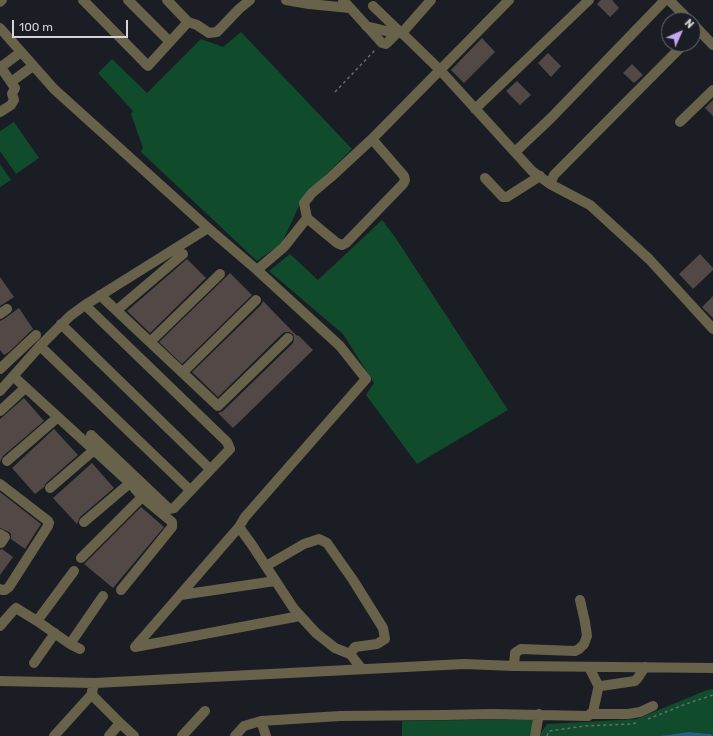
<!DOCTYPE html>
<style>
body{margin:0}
#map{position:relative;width:713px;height:736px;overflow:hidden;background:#1a1d23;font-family:Rubik,sans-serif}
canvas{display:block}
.north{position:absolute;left:661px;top:12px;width:40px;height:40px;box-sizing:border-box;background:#1a1d23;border:1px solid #64666b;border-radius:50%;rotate:45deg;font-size:11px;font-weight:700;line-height:16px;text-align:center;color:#d2d4d8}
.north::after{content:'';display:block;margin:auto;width:14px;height:18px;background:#c3a7f2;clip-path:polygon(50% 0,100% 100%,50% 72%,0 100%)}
.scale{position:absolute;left:12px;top:20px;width:116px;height:18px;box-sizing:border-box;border:2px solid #d2d4d8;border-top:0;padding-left:5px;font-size:12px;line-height:14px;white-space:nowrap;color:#d2d4d8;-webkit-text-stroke:3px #1a1d23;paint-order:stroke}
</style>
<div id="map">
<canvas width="713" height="736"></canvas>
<div class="north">N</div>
<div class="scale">100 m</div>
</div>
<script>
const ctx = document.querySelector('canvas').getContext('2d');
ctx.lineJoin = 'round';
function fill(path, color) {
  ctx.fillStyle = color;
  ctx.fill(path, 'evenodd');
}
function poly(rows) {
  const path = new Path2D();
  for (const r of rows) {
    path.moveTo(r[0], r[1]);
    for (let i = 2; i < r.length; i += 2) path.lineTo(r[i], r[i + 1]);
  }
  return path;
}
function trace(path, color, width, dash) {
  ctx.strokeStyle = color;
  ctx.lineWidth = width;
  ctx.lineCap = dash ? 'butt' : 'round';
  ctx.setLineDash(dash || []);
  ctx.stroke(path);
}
fill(poly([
 [241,32,352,149,303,197,282,243,257,261,141,152,143,148,131,114,133,111,98,73,112,59,147,93,201,39,223,47],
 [14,122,39,158,16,174,0,151,0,131],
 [0,164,11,180,0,187],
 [382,220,395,237,508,410,417,464,366,395,374,383,343,334,269,271,290,254,318,280],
 [713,689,713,736,711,734,689,732,659,736,540,736,542,731,547,724,637,719,707,690],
 [534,719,530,736,402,736,402,721]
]), '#104c2c');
fill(poly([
 [689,732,711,734,713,736,659,736]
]), '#276184');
fill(poly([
 [601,0,612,0,619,8,610,17,597,4],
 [482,38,495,52,464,83,451,70],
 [548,53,561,66,551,77,538,63],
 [632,64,643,75,634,83,623,73],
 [517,81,531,95,520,105,506,91],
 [713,100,713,116,705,108],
 [700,254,713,268,713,270,693,289,679,274],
 [187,259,206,278,150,333,127,311],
 [230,273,252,295,182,364,159,342],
 [0,277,14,297,0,306],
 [713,296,713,318,702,307],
 [263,301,297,336,298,335,313,350,233,428,218,413,223,411,293,343,294,339,293,334,289,332,286,332,283,333,218,397,192,372,261,305],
 [19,308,33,329,9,352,4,355,0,350,0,321,4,319],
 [24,398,44,421,3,456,0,462,0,419],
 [54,429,78,455,46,483,44,487,35,494,12,468],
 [92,463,114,488,80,517,77,524,53,498],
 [0,492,41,524,25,549,11,539,11,534,9,532,0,528],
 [141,507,164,527,113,588,84,564],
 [2,549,13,557,0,575,0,550]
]), '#524946');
trace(poly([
 [335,92,376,49],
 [648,719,686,704,713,695],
 [547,736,549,731,585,726,632,724,639,722]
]), '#676a6f', 1.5, [3, 3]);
trace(poly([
 [83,0,148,66,188,22,167,0],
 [128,0,170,42],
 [286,0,309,4,350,8],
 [343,0,382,43,386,44,396,34,400,32,402,33,440,70,532,171,550,184,590,205,649,259,713,329],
 [669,0,689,20],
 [0,2,2,0],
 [373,6,400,32],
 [188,22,197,25,209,33,217,32,239,9,250,0],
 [693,24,713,45],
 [366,26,386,31,395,35],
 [0,28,54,89,208,228,257,270,340,346,366,379,245,517,239,527,252,545,294,609,316,633,335,648,350,654,362,669],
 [402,33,431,0],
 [0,66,15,88,12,94,14,100,11,105,0,112],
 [1,67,21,52],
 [11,82,33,66],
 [475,109,589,0],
 [680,122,713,90],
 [372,139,404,176,405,180,403,184,346,243,342,245,337,243,320,229,307,218,304,203,312,193,331,177,372,139,509,0],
 [515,152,551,118,665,0],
 [485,178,503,197,507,197,540,176],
 [550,184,554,175,684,44],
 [257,270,284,247,307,218],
 [100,295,218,406,288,338],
 [85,305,227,442,230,449,174,508,169,509,91,435],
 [117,310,183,254],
 [0,314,7,309],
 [61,324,210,469],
 [150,342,220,274],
 [40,346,190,490],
 [0,369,36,335],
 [183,372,256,300],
 [13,376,130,483,142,497,172,522,172,527,121,590],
 [0,391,40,346,70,316,85,305,208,228],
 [0,411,25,388],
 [7,461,58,417],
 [0,484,48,521,49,523,48,526,9,587,5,590,2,590,0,589],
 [50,488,94,450],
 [84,522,130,483],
 [239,527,135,647,300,616],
 [0,534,5,537,1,543,0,543],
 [81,558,142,497],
 [266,566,304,544,319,539,327,543,353,580,383,628,385,639,377,644,355,647,350,654],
 [181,595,275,581],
 [37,621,70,644,103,596],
 [0,626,12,612,16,608,37,621,74,571],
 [70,644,80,649],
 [34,663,55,633],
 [514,666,515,653,521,649,575,651,579,649,584,644,587,636,585,622,580,600],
 [589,667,599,687],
 [0,681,95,683,464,664,514,666,713,668],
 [95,683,92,691,93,696,120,723,134,736],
 [590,714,628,714,640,712,653,706],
 [261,721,266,736],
 [54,736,92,694],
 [109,736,120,723],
 [182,736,205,711],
 [235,736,244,726,261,721,340,716,444,715,493,714,588,716,593,712,598,689,599,687,601,686,635,681,637,679,645,667],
 [535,736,539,714]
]), '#68624a', 10);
</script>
